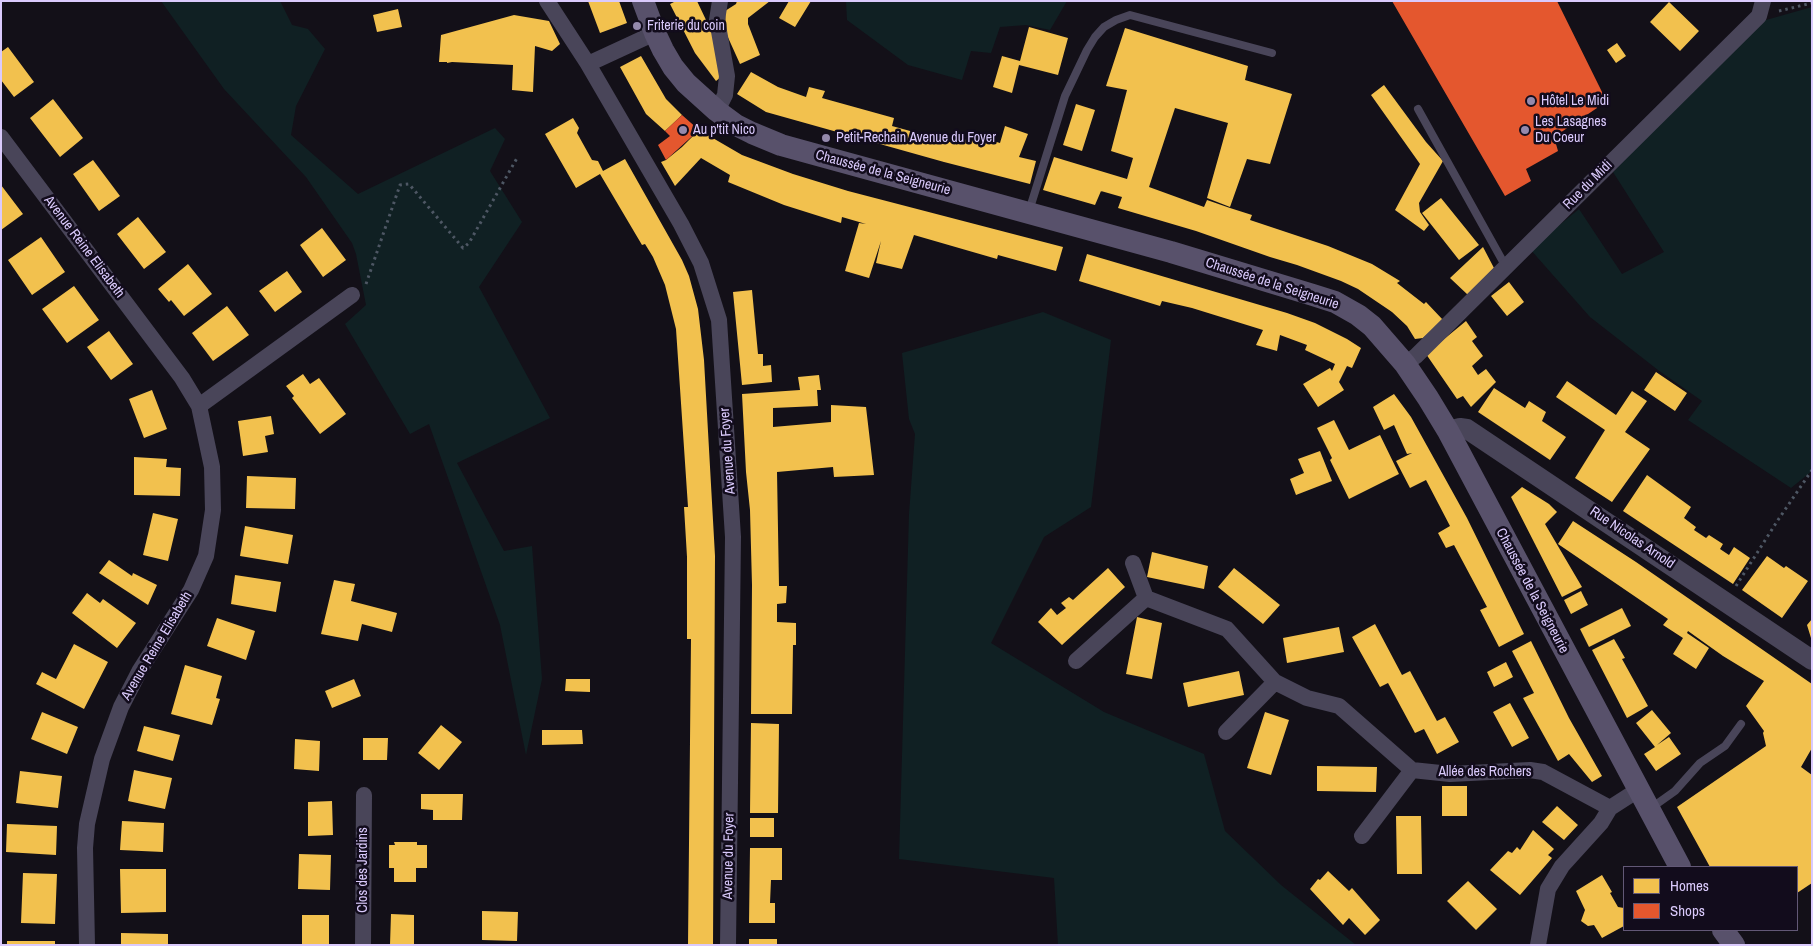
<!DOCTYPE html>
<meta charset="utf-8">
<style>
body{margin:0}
#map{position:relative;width:1813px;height:946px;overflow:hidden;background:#131018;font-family:"Archivo Narrow",sans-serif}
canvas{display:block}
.frame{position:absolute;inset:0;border:2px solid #dacafc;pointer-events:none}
.legend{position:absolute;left:1623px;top:866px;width:175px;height:65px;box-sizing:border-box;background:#120c1c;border:1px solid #625876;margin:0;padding:6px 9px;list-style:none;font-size:15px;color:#dacafc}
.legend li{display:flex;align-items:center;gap:10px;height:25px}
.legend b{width:25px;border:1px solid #625876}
</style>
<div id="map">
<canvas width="1813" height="946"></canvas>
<div class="frame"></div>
<ul class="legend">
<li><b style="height:14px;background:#f2c14e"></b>Homes</li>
<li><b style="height:14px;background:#e4572e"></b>Shops</li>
</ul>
</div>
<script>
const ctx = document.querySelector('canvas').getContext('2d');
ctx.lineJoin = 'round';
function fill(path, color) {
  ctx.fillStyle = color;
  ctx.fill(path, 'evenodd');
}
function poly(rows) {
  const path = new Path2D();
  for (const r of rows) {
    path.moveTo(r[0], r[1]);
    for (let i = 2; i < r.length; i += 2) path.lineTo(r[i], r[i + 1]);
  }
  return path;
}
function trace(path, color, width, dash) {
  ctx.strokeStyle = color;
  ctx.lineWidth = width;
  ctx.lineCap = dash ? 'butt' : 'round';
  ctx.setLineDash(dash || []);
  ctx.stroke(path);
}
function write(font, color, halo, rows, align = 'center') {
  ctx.font = font + ' "Archivo Narrow",sans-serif';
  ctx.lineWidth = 5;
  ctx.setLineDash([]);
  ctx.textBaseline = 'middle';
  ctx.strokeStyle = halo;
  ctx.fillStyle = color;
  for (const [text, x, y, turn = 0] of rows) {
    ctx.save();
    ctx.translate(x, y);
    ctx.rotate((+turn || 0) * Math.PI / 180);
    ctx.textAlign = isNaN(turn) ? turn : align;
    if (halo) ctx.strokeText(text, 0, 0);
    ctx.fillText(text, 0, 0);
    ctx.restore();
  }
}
fill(poly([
 [161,1,280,1,292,25,308,29,325,49,296,106,291,135,358,194,495,128,505,139,490,171,522,222,479,287,550,418,457,463,504,551,532,546,542,679,526,755,500,625,429,424,410,434,345,324,366,305,356,254,352,243,306,177,224,89],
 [846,1,1067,1,1050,30,1026,25,1000,27,991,53,971,51,962,80,908,65,847,20],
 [1812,7,1812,471,1791,488,1688,420,1702,401,1658,370,1590,317,1530,249,1579,209,1622,274,1664,252,1613,172,1717,63,1759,22],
 [1043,312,1111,340,1091,507,1044,537,991,643,1104,712,1204,754,1225,831,1281,885,1356,945,1058,945,1054,878,899,859,909,514,915,434,909,419,902,353]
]), '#102023');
fill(poly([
 [588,1,619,1,627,23,600,33],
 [676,1,697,1,716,41,721,77,716,81,695,53,670,4],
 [737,1,770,1,748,18,748,24,760,55,740,64,726,33,725,11,736,4],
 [789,1,811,1,795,27,779,18],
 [1669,2,1699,31,1680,51,1650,22],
 [398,9,402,27,377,32,373,15],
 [514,15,549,21,560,44,552,51,535,46,533,92,512,90,513,65,452,62,447,63,447,62,439,62,441,35],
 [1029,27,1068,38,1058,75,1019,65,1012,93,993,87,1002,56,1020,61],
 [1125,28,1248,66,1245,80,1292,94,1270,164,1247,159,1230,207,1207,198,1228,123,1175,108,1149,187,1204,207,1207,200,1230,208,1252,215,1250,220,1328,246,1372,264,1400,281,1397,283,1424,304,1426,302,1443,320,1423,338,1415,339,1407,326,1392,312,1358,289,1341,281,1297,265,1270,257,1196,231,1118,208,1122,197,1101,191,1104,184,1095,205,1043,190,1054,157,1127,179,1133,158,1111,151,1127,90,1106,86],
 [1617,43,1626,56,1616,63,1607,50],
 [8,47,34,82,14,97,1,80,1,52],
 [641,56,666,99,682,115,665,131,646,114,620,67],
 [751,72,778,87,806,97,809,87,825,91,822,98,894,118,892,126,950,142,951,136,971,141,973,135,1000,143,1005,126,1028,134,1019,157,1036,161,1030,184,944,162,766,112,737,94],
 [1384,85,1426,142,1443,161,1419,203,1420,212,1429,225,1424,231,1395,210,1420,164,1371,95],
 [53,99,83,138,60,157,30,118],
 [1076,104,1095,110,1082,151,1063,145],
 [573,118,579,128,577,133,592,160,598,161,603,171,625,159,682,260,689,276,698,309,704,360,715,556,713,945,688,945,691,639,687,639,687,557,684,507,688,507,676,329,665,285,653,257,645,244,642,245,600,174,576,188,545,134],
 [699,130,742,155,793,174,848,191,1063,247,1056,271,998,255,997,259,914,235,902,269,876,263,881,241,869,278,845,271,859,223,866,224,842,217,841,223,784,205,728,182,730,175,701,158,675,186,661,162,666,160,682,147],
 [93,160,120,196,99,211,73,174],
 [1,185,23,214,1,230],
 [1441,198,1479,245,1459,260,1422,213],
 [138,217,166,252,144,269,117,234],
 [322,228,346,260,323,277,300,245],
 [41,237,65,272,32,295,8,260],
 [1483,247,1494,268,1468,295,1450,278],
 [1087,254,1287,313,1315,323,1347,339,1361,348,1352,368,1347,366,1339,382,1344,390,1318,407,1303,384,1330,368,1332,371,1335,364,1305,350,1307,345,1280,335,1277,351,1256,345,1263,330,1192,308,1162,301,1160,306,1079,281],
 [188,264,212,294,184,316,171,300,169,302,158,289],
 [287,271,302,292,275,312,259,291],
 [1509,282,1524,302,1507,316,1491,296],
 [74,286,99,320,67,343,42,309],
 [752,290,758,354,763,354,763,366,771,365,772,382,742,385,733,292],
 [227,306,249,335,213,361,192,333],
 [1466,321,1477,337,1472,341,1483,356,1472,366,1478,375,1486,369,1496,382,1471,407,1463,396,1457,399,1426,354],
 [109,331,133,364,111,380,87,347],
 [1656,372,1687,393,1675,411,1644,390],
 [303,374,310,384,319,378,346,414,320,434,292,398,294,396,286,386],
 [819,375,821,390,817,390,818,406,773,408,773,427,831,422,831,405,866,407,874,475,834,477,833,467,777,472,779,586,787,586,786,603,777,604,777,622,796,623,796,645,793,645,792,714,751,714,752,585,750,510,746,472,742,394,800,390,798,377],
 [1567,381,1616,415,1632,391,1647,401,1625,432,1650,449,1612,502,1575,478,1605,430,1556,397],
 [1494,388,1525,408,1529,401,1546,412,1542,421,1566,437,1550,460,1478,412],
 [152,390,167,429,144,438,129,399],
 [1394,394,1411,417,1467,518,1524,634,1499,647,1480,610,1487,607,1454,545,1446,548,1438,533,1450,526,1426,480,1410,488,1396,461,1412,453,1407,454,1394,425,1384,430,1373,407],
 [271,416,274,434,265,436,268,452,243,456,238,421],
 [1334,420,1349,450,1380,435,1399,474,1349,499,1330,460,1332,458,1317,428],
 [1320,451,1332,481,1296,495,1290,479,1304,473,1298,459],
 [134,457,167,459,166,467,181,468,180,496,134,495],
 [1647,475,1691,507,1684,518,1696,527,1694,530,1706,538,1709,535,1723,544,1720,549,1729,555,1734,547,1750,558,1733,584,1623,511],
 [247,476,296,478,295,509,246,508],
 [1522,487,1549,504,1557,512,1545,524,1582,587,1562,597,1511,497],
 [153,513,178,519,168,561,143,555],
 [1573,521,1636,562,1812,684,1812,748,1801,767,1812,775,1812,883,1797,893,1797,867,1710,867,1677,807,1766,746,1763,733,1764,731,1746,706,1764,681,1723,656,1688,631,1687,633,1709,648,1696,669,1673,654,1683,638,1663,625,1668,619,1558,544],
 [245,526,293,535,288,564,240,556],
 [1152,552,1208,566,1204,589,1147,577],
 [1767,556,1784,568,1786,566,1808,581,1782,618,1742,590],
 [109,560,132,576,133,573,157,585,148,605,99,573],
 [1108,568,1125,587,1062,645,1038,622,1051,608,1057,615,1066,608,1061,603,1069,597,1073,600],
 [1234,568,1280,605,1263,624,1218,587],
 [235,575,281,582,276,612,231,604],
 [334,580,355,584,351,601,397,613,392,632,362,624,358,641,321,634],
 [1581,591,1588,605,1571,614,1564,600],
 [87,593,100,603,103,599,136,623,117,648,72,613],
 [1622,608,1631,626,1589,647,1580,629],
 [1137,617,1162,623,1152,679,1126,674],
 [217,618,255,631,246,660,207,646],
 [1812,619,1812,638,1811,638,1807,625],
 [1375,624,1402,675,1410,671,1437,721,1445,717,1459,742,1437,754,1424,729,1415,733,1388,683,1380,687,1352,637],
 [1339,627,1344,652,1287,663,1283,638],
 [1614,639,1625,658,1622,659,1648,706,1627,718,1592,650],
 [1531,641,1569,718,1602,776,1592,782,1569,754,1558,761,1523,698,1534,693,1512,651],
 [74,644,108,662,84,709,36,684,42,672,56,679],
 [1506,662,1513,677,1494,687,1487,672],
 [185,665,222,676,216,698,220,699,212,725,171,714],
 [1239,671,1244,695,1188,707,1183,683],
 [354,679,361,696,332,708,325,691],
 [566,679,590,679,590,692,565,691],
 [1510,703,1529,738,1512,747,1493,712],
 [1652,710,1671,733,1657,745,1669,737,1681,754,1656,771,1644,754,1655,747,1636,723],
 [42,712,78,727,67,754,31,739],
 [1265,712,1289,720,1271,775,1247,768],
 [751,723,779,724,778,813,750,813],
 [441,725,462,742,439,770,418,753],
 [144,726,180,735,173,761,137,751],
 [542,730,582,730,583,744,542,745],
 [363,738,388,738,387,760,363,760],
 [295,739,320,741,319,771,294,769],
 [1317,766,1377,767,1376,792,1317,791],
 [134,770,172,778,165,809,128,801],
 [20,771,62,776,58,808,16,803],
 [1442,786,1467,786,1467,816,1442,816],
 [421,794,463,794,462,820,433,820,433,810,421,809],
 [332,801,333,835,308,836,308,802],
 [1557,806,1578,825,1564,840,1542,822],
 [1396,816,1421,816,1422,874,1397,874],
 [750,818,774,818,774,837,750,837],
 [122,821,164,823,163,852,120,850],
 [7,824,57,826,56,855,6,852],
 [1533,830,1554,849,1548,855,1552,858,1520,895,1490,870,1508,851,1512,853,1517,847,1520,850],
 [394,842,417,842,417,845,427,845,427,868,416,868,416,882,394,882,394,868,389,868,389,845,395,845],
 [750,848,782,848,782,880,771,880,770,903,775,903,775,923,749,923],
 [299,854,331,855,330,890,298,889],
 [120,869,166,869,166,912,121,913],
 [1328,871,1349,891,1352,888,1380,920,1365,935,1349,918,1343,925,1310,889,1318,879,1320,880],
 [23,873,57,874,55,924,21,923],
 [1602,875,1612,892,1610,893,1618,907,1624,908,1624,926,1602,938,1594,925,1588,926,1581,921,1585,910,1576,891],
 [1468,881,1497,909,1476,930,1447,901],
 [482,911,518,912,517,941,482,940],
 [391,914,414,915,414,945,390,945],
 [302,915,329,915,329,945,302,945],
 [121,933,168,934,168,945,121,945],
 [749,939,777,939,777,945,749,945],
 [7,941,55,941,55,945,7,945]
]), '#f2c14e');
fill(poly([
 [1392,1,1557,1,1603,94,1596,100,1597,108,1554,137,1558,151,1526,169,1531,181,1505,196],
 [682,115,699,130,666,160,658,145,670,136,665,131]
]), '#e4572e');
trace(poly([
 [1779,11,1812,3],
 [366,284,400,185,409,184,463,248,469,243,517,158],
 [1736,586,1778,520,1812,470]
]), '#4e5764', 3, [2.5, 4]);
trace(poly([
 [1418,109,1506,267],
 [1029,211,1065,96,1087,50,1095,37,1104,27,1116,20,1130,15,1272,53],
 [1651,808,1675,791,1700,763,1725,746,1741,724]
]), '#494559', 8);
trace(poly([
 [547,1,588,64],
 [655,33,588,64,681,224,701,263,719,320,733,537,728,945],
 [717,111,725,95,727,76,717,20,720,1],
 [1,137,182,378,199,406,212,467,213,510,206,556,191,590,140,670,121,707,102,759,87,824,85,848,87,945],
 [1405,364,1416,356,1759,16,1763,1],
 [199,406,352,295],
 [1133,563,1146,598,1227,629,1275,682,1307,698,1339,706,1412,770,1450,774,1530,770,1543,772,1610,808],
 [1076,661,1146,598],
 [1226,732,1275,682],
 [1362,836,1412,770],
 [363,945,364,795],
 [1538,945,1548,889,1562,866,1601,823,1610,808,1638,790]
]), '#494559', 16);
trace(poly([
 [1448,431,1460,428,1467,429,1812,660]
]), '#494559', 20);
trace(poly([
 [643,1,655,33,663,50,673,67,686,83,717,111,736,125,752,133,781,145,810,153,1171,252,1313,295,1335,302,1358,315,1372,326,1405,364,1428,398,1448,431,1680,867],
 [1723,930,1734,945]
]), '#58516b', 22);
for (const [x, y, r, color] of [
 [637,26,5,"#9489ac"],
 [1531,101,5,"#9489ac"],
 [683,130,5,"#9489ac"],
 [1525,130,5,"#9489ac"],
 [826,138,5,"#9489ac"]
]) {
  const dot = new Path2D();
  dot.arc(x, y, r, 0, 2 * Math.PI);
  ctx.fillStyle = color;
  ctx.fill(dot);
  trace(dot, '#120c1c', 2);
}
write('14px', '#dacafc', '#120c1c', [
 ["Friterie du coin",647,26],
 ["Hôtel Le Midi",1541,101],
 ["Les Lasagnes",1535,122],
 ["Du Coeur",1535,138],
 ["Au p'tit Nico",693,130],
 ["Petit-Rechain Avenue du Foyer",836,138]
], 'left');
write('14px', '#dacafc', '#120c1c', [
 ["Chaussée de la Seigneurie",883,173,15],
 ["Rue du Midi",1588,185,-45],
 ["Avenue Reine Elisabeth",84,247,53],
 ["Chaussée de la Seigneurie",1272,284,18],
 ["Avenue du Foyer",728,451,-94],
 ["Rue Nicolas Arnold",1632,538,34],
 ["Chaussée de la Seigneurie",1532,591,62],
 ["Avenue Reine Elisabeth",157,646,-59],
 ["Allée des Rochers",1485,772],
 ["Avenue du Foyer",729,856,-89],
 ["Clos des Jardins",363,870,-90]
]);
</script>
